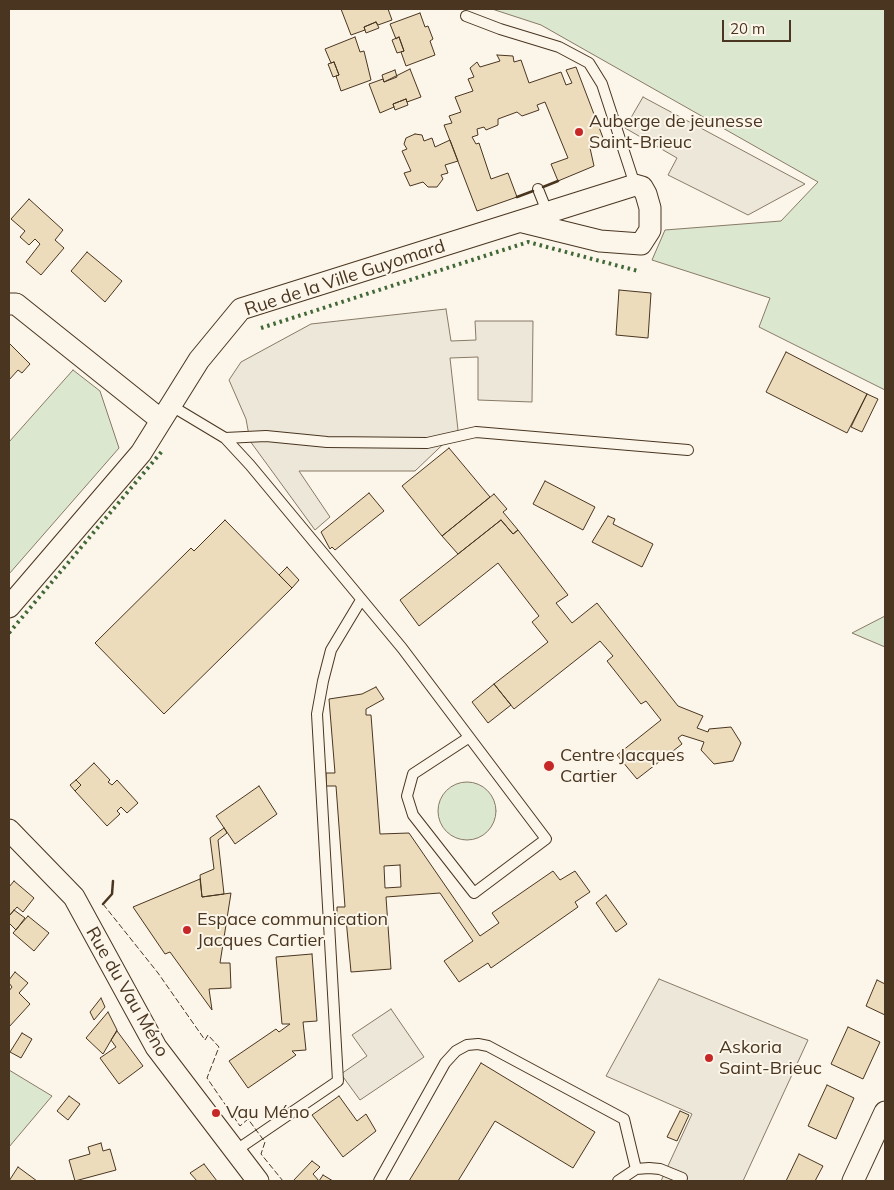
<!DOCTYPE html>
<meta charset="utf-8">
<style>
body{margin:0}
#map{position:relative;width:894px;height:1190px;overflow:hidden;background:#fbf6e9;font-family:Mulish,sans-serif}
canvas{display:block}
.frame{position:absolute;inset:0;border:10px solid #4a3520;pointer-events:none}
.scale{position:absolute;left:722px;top:20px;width:69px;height:22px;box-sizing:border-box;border:2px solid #4a3520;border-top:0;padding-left:6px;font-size:15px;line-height:18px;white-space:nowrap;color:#4a3520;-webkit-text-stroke:4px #fbf6e9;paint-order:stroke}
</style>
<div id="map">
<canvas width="894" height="1190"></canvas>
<div class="frame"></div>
<div class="scale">20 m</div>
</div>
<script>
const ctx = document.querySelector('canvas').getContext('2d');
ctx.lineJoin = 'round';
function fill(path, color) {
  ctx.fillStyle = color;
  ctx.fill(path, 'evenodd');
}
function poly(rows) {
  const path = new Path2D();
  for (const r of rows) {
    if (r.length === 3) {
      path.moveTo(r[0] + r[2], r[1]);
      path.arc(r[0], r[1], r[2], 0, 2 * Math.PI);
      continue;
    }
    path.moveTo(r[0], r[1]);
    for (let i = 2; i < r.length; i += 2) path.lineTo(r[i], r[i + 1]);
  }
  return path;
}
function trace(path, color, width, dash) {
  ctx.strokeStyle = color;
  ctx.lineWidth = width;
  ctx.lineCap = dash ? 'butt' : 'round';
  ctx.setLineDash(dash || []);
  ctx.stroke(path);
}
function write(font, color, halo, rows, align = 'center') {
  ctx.font = font + ' Mulish,sans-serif';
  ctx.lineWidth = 4;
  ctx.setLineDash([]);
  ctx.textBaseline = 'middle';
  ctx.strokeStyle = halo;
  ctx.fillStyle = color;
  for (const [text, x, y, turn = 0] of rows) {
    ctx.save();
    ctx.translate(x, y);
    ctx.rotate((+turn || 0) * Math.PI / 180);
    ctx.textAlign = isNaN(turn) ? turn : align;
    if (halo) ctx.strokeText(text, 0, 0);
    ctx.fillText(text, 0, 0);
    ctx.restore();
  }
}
const green = poly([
 [492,9,885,9,885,390,759,327,770,298,652,260,665,230,781,221,818,182,541,25,492,9],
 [73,370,100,391,119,448,9,574,9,442,73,370],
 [885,616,885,647,852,633,885,616],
 [467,811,29],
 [9,1070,52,1096,9,1147,9,1070]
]);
fill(green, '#dce7d0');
trace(green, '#887966', 1);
const parking = poly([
 [643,97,805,184,748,215,668,175,677,158,625,128,643,97],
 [446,309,451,341,476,340,475,321,533,321,532,402,478,400,478,357,450,358,458,430,415,471,299,471,330,517,315,530,250,441,246,419,229,380,241,362,311,324,446,309],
 [659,979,808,1040,743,1181,661,1181,692,1114,606,1076,659,979],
 [391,1009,424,1057,360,1100,341,1074,367,1056,352,1035,391,1009]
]);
fill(parking, '#ede7d9');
trace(parking, '#887966', 1);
const building = poly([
 [341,9,388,9,392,20,378,25,376,22,364,27,365,30,351,35,341,9],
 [420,13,425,27,428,26,433,39,430,41,435,55,406,66,401,52,404,51,399,37,396,39,390,24,420,13],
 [376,22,379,28,366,33,364,27,376,22],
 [355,37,360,52,364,51,371,80,341,91,336,76,339,75,334,62,331,63,325,49,355,37],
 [399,37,404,51,397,53,392,40,399,37],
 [497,55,513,56,514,62,521,60,529,83,561,72,566,85,572,83,566,70,576,67,605,143,590,148,594,166,558,181,551,164,568,158,545,102,537,105,539,110,522,116,517,112,498,119,498,125,486,130,484,127,477,129,478,135,472,137,476,144,479,143,491,179,508,173,517,197,477,211,444,125,452,123,449,116,461,112,455,97,473,91,468,79,474,77,470,68,477,62,480,67,500,61,497,55],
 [334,62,339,75,333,77,328,64,334,62],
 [410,69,421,97,407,102,406,99,393,104,394,107,380,113,369,84,383,79,384,82,410,69],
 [395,70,397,77,384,82,382,75,395,70],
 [406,99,408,105,395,110,393,104,406,99],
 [415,134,422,135,424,141,432,138,435,147,450,140,458,161,445,165,448,173,441,175,443,179,437,187,428,187,423,182,410,186,404,173,411,171,402,151,407,149,404,144,406,138,415,134],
 [29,199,63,230,55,240,64,248,41,275,26,262,40,244,35,239,29,245,20,237,25,231,11,219,29,199],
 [87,252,122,281,105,302,71,271,87,252],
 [619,290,651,293,648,338,616,335,619,290],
 [9,343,30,364,22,373,18,370,9,380,9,343],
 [786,352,867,394,847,433,766,392,786,352],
 [867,394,878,399,862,432,851,427,867,394],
 [449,448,490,497,442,536,402,486,449,448],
 [545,481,595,507,583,530,533,504,545,481],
 [369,493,384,511,335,550,332,547,330,549,321,532,369,493],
 [494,494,507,509,503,512,518,530,513,534,501,520,458,554,442,536,494,494],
 [608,516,615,519,613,524,653,544,642,567,592,542,608,516],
 [225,520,292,588,164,714,95,643,191,548,194,551,225,520],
 [501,520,513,534,518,530,568,595,556,603,572,623,597,603,678,706,703,716,697,728,708,732,709,729,731,727,741,743,733,761,714,764,701,750,704,742,682,735,678,738,682,744,637,779,617,755,661,720,646,701,641,704,607,661,613,656,600,641,514,709,494,684,548,642,532,622,539,616,498,563,419,626,400,600,501,520],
 [287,567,299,580,292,588,279,575,287,567],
 [494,684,511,705,488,723,472,702,494,684],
 [376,687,384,699,366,709,366,715,371,715,380,834,409,833,480,936,499,923,492,913,553,871,560,880,575,871,590,892,575,902,578,907,491,968,488,963,459,982,444,961,473,941,440,893,386,897,391,969,351,972,346,919,337,920,337,907,345,907,336,786,326,786,326,773,335,773,329,699,362,694,376,687],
 [400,865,401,887,385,888,384,866,400,865],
 [94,763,110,780,108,782,112,785,117,780,138,803,127,813,121,807,117,811,120,814,107,826,75,791,81,785,76,780,94,763],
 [76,780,81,785,75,791,70,785,76,780],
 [259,786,277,814,235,844,216,816,259,786],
 [224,828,227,833,218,840,224,894,202,897,200,875,214,869,210,838,224,828],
 [200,879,202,897,231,893,220,963,230,963,231,988,209,989,212,1010,170,952,165,954,133,907,200,879],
 [14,881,34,898,23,912,17,907,9,916,9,887,14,881],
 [606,895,627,924,616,932,596,903,606,895],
 [14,910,25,918,16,930,9,923,9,916,14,910],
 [28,916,49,933,34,951,13,933,28,916],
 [312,954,317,1021,303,1022,306,1050,292,1051,296,1055,248,1088,229,1061,276,1029,279,1032,290,1024,282,1024,276,957,312,954],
 [15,972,28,983,19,993,30,1004,9,1027,9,991,12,987,9,983,9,980,15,972],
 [877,980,885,984,885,1015,866,1006,877,980],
 [101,998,105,1007,94,1020,90,1012,101,998],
 [108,1012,117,1030,103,1054,86,1038,108,1012],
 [848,1027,880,1042,863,1079,831,1064,848,1027],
 [117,1031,143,1066,119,1084,100,1058,116,1047,111,1040,117,1031],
 [22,1033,32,1039,21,1058,10,1052,22,1033],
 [481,1063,595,1132,573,1168,495,1121,458,1181,409,1181,481,1063],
 [827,1085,854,1098,836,1139,808,1126,827,1085],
 [69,1096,80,1104,68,1120,57,1111,69,1096],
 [339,1096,357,1121,366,1114,376,1131,343,1157,312,1115,339,1096],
 [680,1111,689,1115,677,1141,667,1137,680,1111],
 [101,1143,103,1151,110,1149,116,1170,75,1181,69,1160,90,1154,88,1147,101,1143],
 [799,1154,823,1166,815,1181,786,1181,799,1154],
 [312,1161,320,1167,313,1174,319,1181,293,1181,312,1161],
 [204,1164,217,1181,197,1181,190,1173,204,1164],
 [18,1167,37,1181,9,1181,18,1167],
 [323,1175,333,1181,319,1181,323,1175]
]);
fill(building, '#ecdcbc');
trace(building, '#4a3520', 1);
const service = poly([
 [466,16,500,29,559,47,589,63,602,84,635,185],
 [538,189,548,214],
 [170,405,225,438,250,465,402,648,546,839,474,893,413,815,407,796,413,774,468,738],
 [225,438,266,436,327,442,427,443,476,432,688,450],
 [235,1151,338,1081,317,714,323,681,331,650,361,600],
 [379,1181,445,1063,456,1051,467,1045,478,1044,488,1046,624,1119,636,1169],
 [618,1181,636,1169,649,1168,660,1169,682,1178]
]);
const minor = poly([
 [9,304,16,304,161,420],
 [9,607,141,453,199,360,241,309,635,185,642,187,646,194,650,208,650,230,641,244,600,241,523,222],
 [9,830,74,897,156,1047,258,1181],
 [853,1181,885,1112]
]);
trace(service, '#4a3520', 12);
trace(minor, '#4a3520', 23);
trace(service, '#fbf6e9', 10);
trace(minor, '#fbf6e9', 21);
trace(poly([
 [261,328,528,242,638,271],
 [9,633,163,450]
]), '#436837', 4, [2.5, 4]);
trace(poly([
 [103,904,158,973,205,1040,208,1035,219,1047,207,1078,240,1126,248,1119,265,1142,261,1154,283,1181]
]), '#4a3520', 1, [6, 2.5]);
trace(poly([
 [543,187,558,181],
 [517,197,533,191],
 [103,904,112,894,113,881]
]), '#4a3520', 2.5);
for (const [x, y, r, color] of [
 [579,132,5,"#c62828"],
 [549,766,6,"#c62828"],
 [187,930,5,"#c62828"],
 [709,1058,5,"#c62828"],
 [216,1113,5,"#c62828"]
]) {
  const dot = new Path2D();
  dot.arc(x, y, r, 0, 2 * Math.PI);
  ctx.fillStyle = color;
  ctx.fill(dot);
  trace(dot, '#fbf6e9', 2);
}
write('18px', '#4a3520', '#fbf6e9', [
 ["Auberge de jeunesse",589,122],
 ["Saint-Brieuc",589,143],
 ["Centre Jacques",560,756],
 ["Cartier",560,777],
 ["Espace communication",197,920],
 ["Jacques Cartier",197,941],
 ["Askoria",719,1048],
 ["Saint-Brieuc",719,1069],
 ["Vau Méno",226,1113]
], 'left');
write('18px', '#4a3520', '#fbf6e9', [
 ["Rue de la Ville Guyomard",345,278,-18],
 ["Rue du Vau Méno",127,992,60]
]);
</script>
